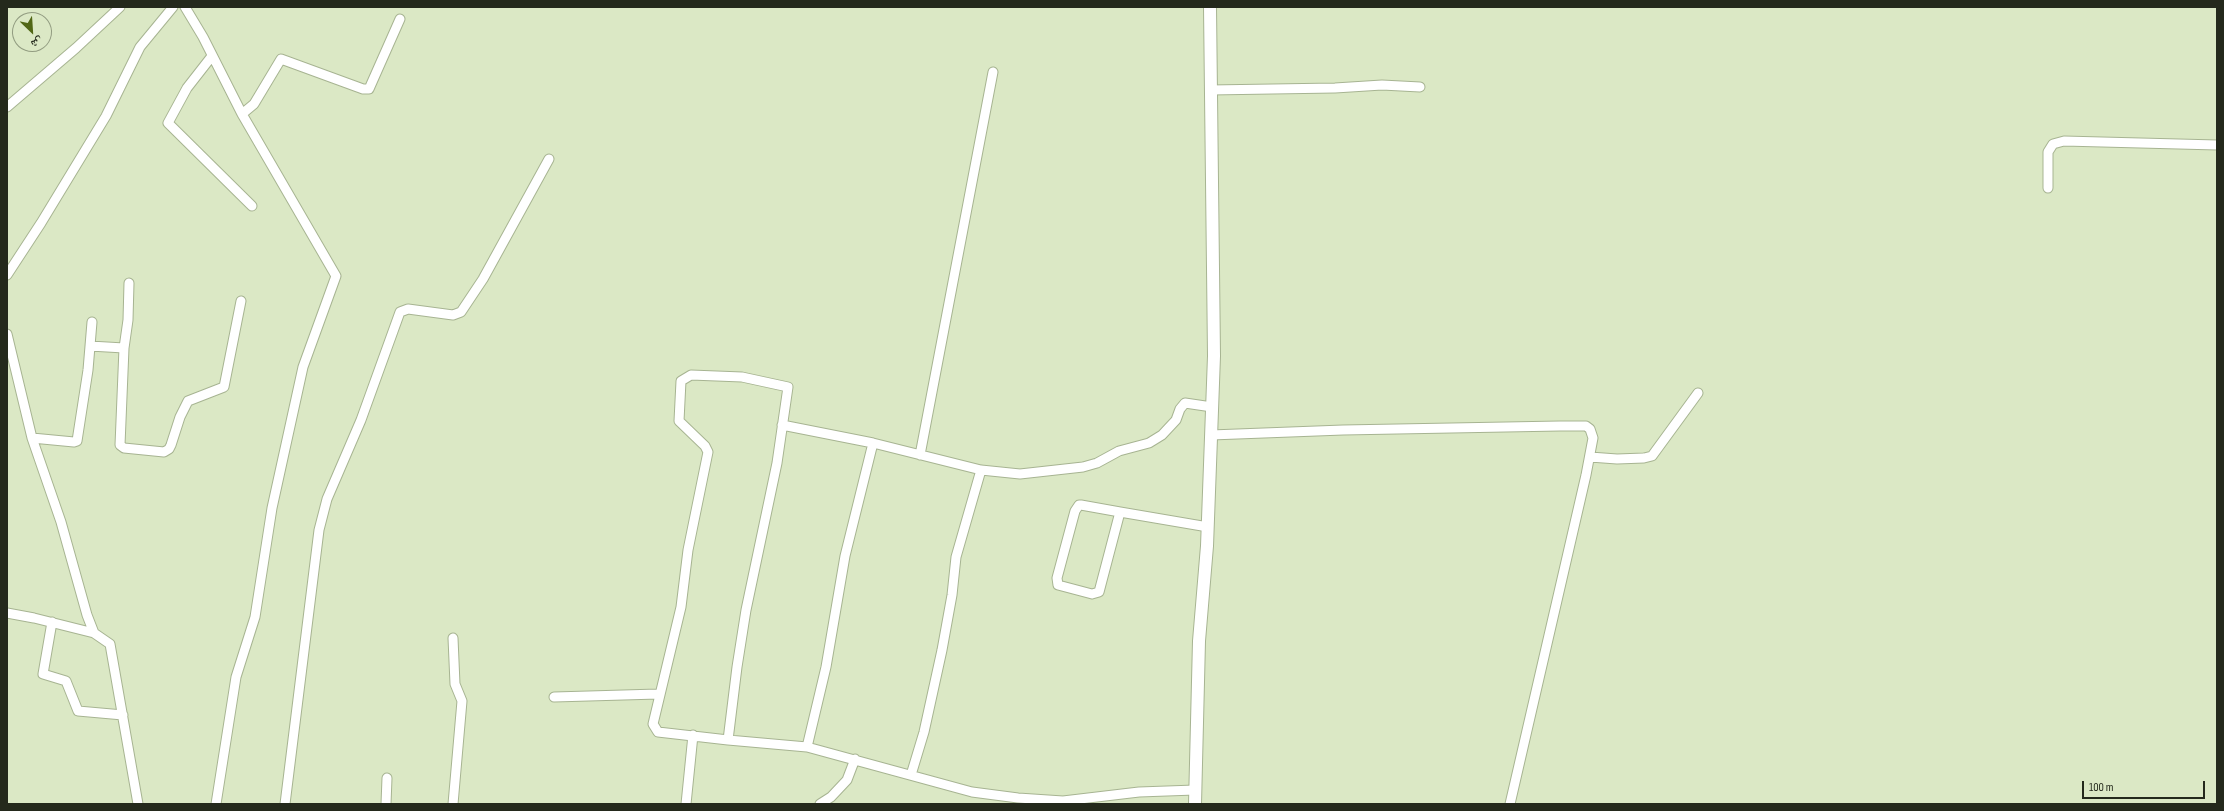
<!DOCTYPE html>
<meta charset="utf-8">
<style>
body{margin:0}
#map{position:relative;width:2224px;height:811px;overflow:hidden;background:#dbe8c5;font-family:"Sofia Sans Condensed","Noto Naskh Arabic",sans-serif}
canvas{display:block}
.frame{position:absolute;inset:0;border:8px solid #24291c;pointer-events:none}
.north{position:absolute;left:12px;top:12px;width:40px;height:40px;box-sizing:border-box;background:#dbe8c5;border:1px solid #929c81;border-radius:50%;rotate:155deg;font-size:11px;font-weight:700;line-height:16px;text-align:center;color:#24291c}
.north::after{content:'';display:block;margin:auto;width:14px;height:18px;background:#516716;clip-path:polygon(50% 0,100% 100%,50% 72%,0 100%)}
.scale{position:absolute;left:2082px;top:781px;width:123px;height:18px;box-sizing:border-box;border:2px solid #24291c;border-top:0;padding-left:5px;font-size:12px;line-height:14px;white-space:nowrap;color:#24291c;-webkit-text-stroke:3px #dbe8c5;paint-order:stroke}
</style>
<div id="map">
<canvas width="2224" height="811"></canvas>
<div class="frame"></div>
<div class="north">ش</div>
<div class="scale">100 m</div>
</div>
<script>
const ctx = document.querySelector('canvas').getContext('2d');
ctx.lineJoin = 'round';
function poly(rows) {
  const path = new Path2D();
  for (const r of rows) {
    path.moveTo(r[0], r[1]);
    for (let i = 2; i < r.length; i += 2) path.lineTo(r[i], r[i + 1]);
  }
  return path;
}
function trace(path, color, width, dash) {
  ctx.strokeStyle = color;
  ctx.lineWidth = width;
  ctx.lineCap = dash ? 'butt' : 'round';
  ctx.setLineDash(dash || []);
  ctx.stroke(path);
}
const street = poly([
 [185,7,203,37,242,114,336,276,303,367,272,508,255,617,236,677,216,804],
 [212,56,187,88,168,123,252,206],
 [1210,90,1335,88,1382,85,1420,87],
 [7,107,76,48,120,7],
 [242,114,254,104,281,59,363,89,369,89,400,19],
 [2048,188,2048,152,2053,144,2064,141,2217,145],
 [7,275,41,223,106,116,140,47,173,7],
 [7,334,32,438,61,522,87,615,94,633,110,644,138,804],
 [90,346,124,348,120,445,124,448,164,452,169,449,171,445,180,417,188,401,224,387,241,301],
 [124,348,128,320,129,283],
 [782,425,873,443,981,470,1020,474,1083,467,1097,463,1119,451,1149,443,1162,435,1176,420,1180,409,1185,403,1212,407],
 [1211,435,1343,430,1560,426,1586,426,1590,429,1593,438,1586,475,1510,804],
 [32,438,74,442,77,441,88,370,92,322],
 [920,455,993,72],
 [1590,457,1617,459,1644,458,1652,456,1698,393],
 [1120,512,1099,592,1092,594,1058,585,1057,578,1075,511,1079,505,1081,505,1120,512,1208,527],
 [7,613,34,618,94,633],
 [52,622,43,674,66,681,78,711,123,715],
 [554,697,658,694],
 [728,740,737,667,746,610,777,463,788,387,742,377,691,375,681,381,679,421,705,446,708,452,688,550,681,607,653,724,658,732,728,740,807,747,972,792,1018,798,1063,801,1139,792,1195,790],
 [807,747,826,667,845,556,873,443],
 [911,775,924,732,942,650,952,595,956,557,981,470],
 [285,804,319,530,327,499,361,420,400,312,408,309,453,315,461,312,483,279,549,159],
 [386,804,387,778],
 [453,804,462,701,455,684,453,638],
 [686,804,693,735],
 [820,804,831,797,847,780,855,759]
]);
const secondary = poly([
 [1195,804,1199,641,1207,546,1214,356,1210,7]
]);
trace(street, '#a7b492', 11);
trace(secondary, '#a7b492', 14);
trace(street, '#fff', 9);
trace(secondary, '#fff', 12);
</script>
